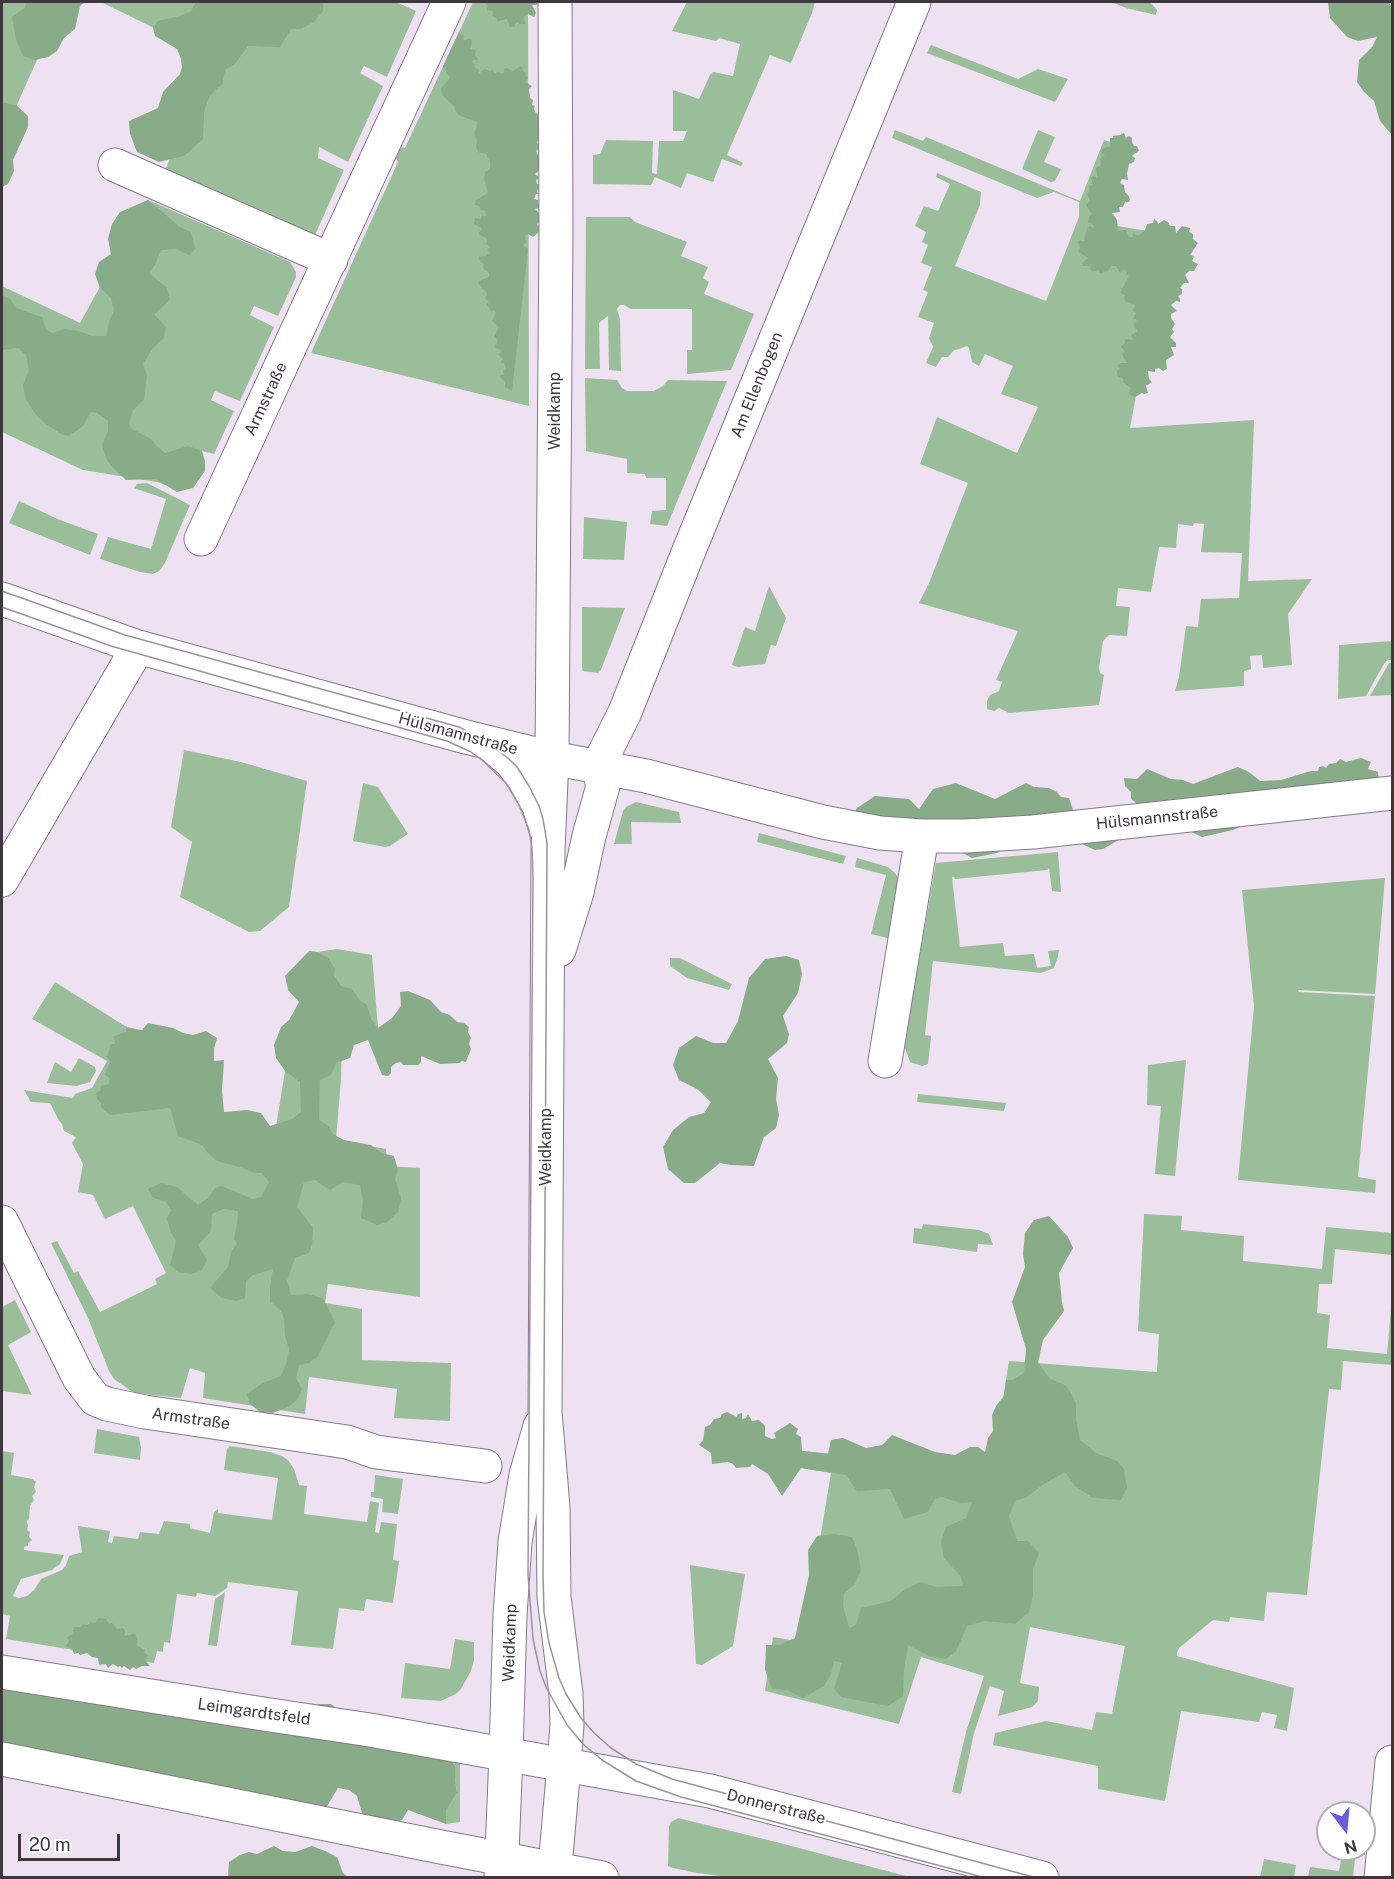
<!DOCTYPE html>
<meta charset="utf-8">
<style>
body{margin:0}
#map{position:relative;width:1394px;height:1879px;overflow:hidden;background:#eee1f1;font-family:"Public Sans",sans-serif}
canvas{display:block}
.frame{position:absolute;inset:0;border:3px solid #3d373e;pointer-events:none}
.north{position:absolute;left:1316px;top:1801px;width:60px;height:60px;box-sizing:border-box;background:#fff;border:2px solid #b1afb2;border-radius:50%;rotate:164deg;font-size:16px;font-weight:700;line-height:24px;text-align:center;color:#3d373e}
.north::after{content:'';display:block;margin:auto;width:21px;height:27px;background:#685fd8;clip-path:polygon(50% 0,100% 100%,50% 72%,0 100%)}
.scale{position:absolute;left:18px;top:1834px;width:102px;height:27px;box-sizing:border-box;border:3px solid #3d373e;border-top:0;padding-left:8px;font-size:18px;line-height:21px;white-space:nowrap;color:#3d373e;-webkit-text-stroke:4px #fff;paint-order:stroke}
</style>
<div id="map">
<canvas width="1394" height="1879"></canvas>
<div class="frame"></div>
<div class="north">N</div>
<div class="scale">20 m</div>
</div>
<script>
const ctx = document.querySelector('canvas').getContext('2d');
ctx.lineJoin = 'round';
function fill(path, color) {
  ctx.fillStyle = color;
  ctx.fill(path, 'evenodd');
}
function poly(rows) {
  const path = new Path2D();
  for (const r of rows) {
    path.moveTo(r[0], r[1]);
    for (let i = 2; i < r.length; i += 2) path.lineTo(r[i], r[i + 1]);
  }
  return path;
}
function trace(path, color, width, dash) {
  ctx.strokeStyle = color;
  ctx.lineWidth = width;
  ctx.lineCap = dash ? 'butt' : 'round';
  ctx.setLineDash(dash || []);
  ctx.stroke(path);
}
function write(font, color, halo, rows, align = 'center') {
  ctx.font = font + ' "Public Sans",sans-serif';
  ctx.lineWidth = 4.5;
  ctx.setLineDash([]);
  ctx.textBaseline = 'middle';
  ctx.strokeStyle = halo;
  ctx.fillStyle = color;
  for (const [text, x, y, turn = 0] of rows) {
    ctx.save();
    ctx.translate(x, y);
    ctx.rotate((+turn || 0) * Math.PI / 180);
    ctx.textAlign = isNaN(turn) ? turn : align;
    if (halo) ctx.strokeText(text, 0, 0);
    ctx.fillText(text, 0, 0);
    ctx.restore();
  }
}
fill(poly([
 [2,2,63,2,2,138],
 [101,2,396,2,416,11,387,77,364,66,360,73,383,86,348,162,319,147,318,158,344,170,315,235,165,170,217,59],
 [473,2,528,2,529,406,311,353,398,162,396,158,396,151,401,147,405,148],
 [687,2,815,2,812,13,791,63,770,55,727,155,743,163,741,166,722,159,713,182,687,173,681,188,655,177,651,185,593,184,593,155,600,154,606,140,653,141,652,173,657,174,659,141,683,141,687,131,673,131,673,90,699,99,710,75,713,72,733,76,740,44,719,38,716,41,672,31],
 [1111,2,1150,2,1157,10,1156,15,1126,8],
 [931,45,1018,79,1038,69,1068,79,1055,102,927,53],
 [895,130,923,141,926,137,1080,201,1104,140,1117,144,1093,222,1166,234,1130,428,1254,420,1248,581,1312,579,1288,614,1292,665,1263,668,1262,655,1250,656,1251,669,1244,671,1244,686,1175,691,1179,677,1186,626,1198,627,1201,599,1239,598,1242,553,1201,552,1204,524,1194,523,1193,526,1178,524,1176,548,1159,547,1151,592,1118,588,1116,606,1130,607,1127,636,1109,635,1103,641,1099,668,1100,673,1104,675,1099,705,1009,713,999,708,994,711,987,709,987,701,990,695,999,691,1002,682,996,680,1018,631,919,603,929,583,968,483,920,464,937,417,1017,453,1038,407,1001,394,1013,366,985,354,979,366,972,362,969,348,967,346,953,351,948,357,942,357,936,367,926,363,933,347,929,338,934,323,918,317,928,292,923,290,932,267,921,263,928,245,922,242,926,232,915,226,924,206,938,211,950,184,936,177,937,173,981,192,980,205,955,266,1046,301,1079,217,1079,202,1054,192,1037,198,892,138],
 [1038,130,1055,137,1044,162,1061,169,1055,181,1051,182,1022,169],
 [148,200,290,262,296,272,296,277,278,316,254,306,250,315,274,327,240,401,215,391,211,400,234,411,214,454,202,451,180,490,157,482,83,470,2,432,2,286,80,323],
 [586,217,630,217,635,222,687,242,681,256,708,267,703,278,709,282,704,294,754,314,731,370,687,374,687,350,692,350,692,309,631,309,624,305,620,305,617,309,620,319,621,371,609,370,608,316,599,323,600,369,585,369],
 [585,378,617,380,622,388,627,391,654,391,663,386,668,380,727,381,667,526,650,524,652,511,666,510,666,478,646,478,645,474,627,473,627,459,586,451],
 [147,483,190,505,165,563,159,571,153,574,140,572,100,559,108,537,151,549,166,499,134,488,137,484],
 [19,501,60,520,98,534,90,555,9,523],
 [584,517,627,522,624,560,583,559],
 [769,586,786,618,776,646,771,645,765,664,738,667,732,665,745,627,755,631],
 [582,607,625,608,601,670,598,673,583,671,582,668],
 [1392,641,1392,660,1388,660,1384,664,1366,696,1338,699,1339,645],
 [1389,663,1392,663,1392,695,1370,696],
 [184,750,241,762,307,781,289,907,260,931,249,932,180,897,192,842,171,827],
 [363,783,378,787,408,834,390,846,385,847,353,841],
 [636,802,679,812,681,823,631,822,632,844,614,844,623,811,626,807],
 [759,833,846,856,843,864,757,842],
 [1058,852,1061,892,1052,891,1049,868,1047,870,955,879,954,877,952,877,960,947,1003,943,1005,956,1034,954,1037,968,1051,966,1048,951,1059,950,1058,956,1054,968,1041,973,933,961,925,1035,931,1036,928,1064,922,1066,910,1062,904,1045,936,863],
 [857,858,888,867,895,873,899,879,895,940,871,934,886,875,855,867],
 [1385,878,1375,994,1298,990,1299,992,1375,996,1358,1177,1376,1180,1375,1193,1238,1180,1254,1006,1242,890],
 [337,949,372,955,378,1028,342,1028,341,1079,336,1140,386,1149,387,1166,420,1168,420,1297,328,1284,325,1303,362,1309,362,1360,451,1363,450,1421,394,1418,397,1389,309,1377,305,1414,203,1398,205,1373,190,1368,181,1398,134,1393,114,1379,109,1371,88,1318,51,1243,57,1241,74,1273,78,1271,100,1312,157,1284,155,1279,166,1273,133,1206,105,1219,93,1195,78,1192,83,1164,72,1143,76,1137,64,1131,62,1124,58,1119,50,1103,31,1102,24,1090,73,1098,75,1094,92,1088,107,1061,32,1019,55,982,125,1026,206,1049,196,1124,274,1139,285,1071,309,951,317,952],
 [670,958,680,958,732,984,729,990,687,978,670,966],
 [79,1058,95,1067,96,1071,90,1082,77,1086,47,1083,55,1062,71,1072],
 [1186,1060,1175,1176,1155,1174,1161,1106,1147,1105,1148,1065],
 [918,1094,1006,1103,1004,1111,917,1102],
 [1144,1214,1182,1216,1181,1230,1244,1236,1243,1261,1322,1269,1326,1227,1392,1233,1392,1255,1335,1249,1332,1284,1319,1284,1317,1313,1330,1315,1327,1348,1387,1354,1392,1298,1392,1365,1343,1361,1341,1390,1329,1389,1307,1595,1267,1592,1264,1621,1230,1617,1229,1622,1213,1620,1179,1648,1177,1653,1177,1656,1294,1688,1287,1731,1274,1728,1277,1715,1262,1712,1259,1722,1181,1711,1165,1801,1098,1789,1098,1766,993,1745,995,1733,1046,1721,1092,1730,1096,1712,1112,1714,1125,1646,1030,1627,1020,1683,1039,1687,1038,1701,1032,1707,998,1716,1004,1691,990,1686,974,1733,961,1794,952,1792,966,1732,984,1676,921,1657,899,1724,765,1691,773,1637,803,1642,831,1473,801,1468,802,1451,992,1468,1009,1361,1157,1372,1159,1334,1138,1331],
 [923,1224,979,1230,989,1234,993,1245,978,1244,977,1252,913,1243,914,1228,922,1229],
 [15,1300,31,1332,8,1345,32,1395,2,1391,2,1307],
 [97,1429,139,1437,141,1448,140,1460,94,1453],
 [230,1446,270,1452,282,1456,288,1460,294,1469,299,1485,307,1486,304,1514,367,1522,370,1501,379,1503,375,1532,379,1533,381,1522,397,1524,393,1560,399,1561,393,1603,366,1599,364,1611,339,1608,333,1649,291,1645,298,1591,228,1582,227,1588,215,1596,197,1593,196,1597,177,1594,170,1643,164,1642,163,1652,157,1651,154,1663,6,1639,10,1616,2,1614,2,1451,14,1453,11,1475,32,1479,36,1482,34,1487,36,1492,32,1496,34,1500,30,1506,29,1519,27,1521,28,1526,27,1530,30,1532,29,1537,32,1540,28,1543,28,1546,24,1547,24,1550,64,1555,60,1564,52,1570,21,1579,13,1596,19,1598,27,1596,34,1590,41,1579,62,1570,66,1565,69,1556,82,1552,78,1526,110,1531,108,1542,112,1543,114,1536,138,1539,140,1532,159,1534,164,1521,190,1524,190,1528,210,1533,214,1512,218,1509,218,1513,272,1520,278,1478,224,1470,227,1449],
 [375,1475,403,1479,398,1514,382,1512,383,1499,371,1497,371,1492,374,1492],
 [690,1565,745,1574,733,1646,702,1665,696,1664],
 [225,1592,217,1646,208,1645,215,1599],
 [455,1639,474,1642,474,1660,471,1671,461,1689,456,1694,441,1701,401,1698,405,1663,450,1669],
 [452,1761,460,1763,460,1822,446,1824,446,1811,457,1793,455,1778,455,1766],
 [678,1818,776,1842,910,1877,737,1878,697,1873,673,1868,668,1866,669,1826,671,1822],
 [1343,1849,1356,1849,1353,1877,1308,1877,1310,1867,1339,1871],
 [1264,1859,1296,1865,1294,1877,1260,1877]
]), '#9bbe9a');
fill(poly([
 [26,2,85,2,80,6,75,29,64,38,57,51,48,57,35,60,23,56,16,39,12,17,25,8],
 [196,2,324,2,323,3,323,11,314,22,301,29,291,29,280,47,248,46,235,64,225,70,222,85,218,87,210,96,204,111,203,139,184,156,159,162,137,152,130,134,129,121,158,108,163,92,180,74,182,67,181,59,177,49,155,36,153,28,158,21,180,16,191,11],
 [484,2,537,2,537,5,532,5,536,13,534,17,528,14,524,17,525,24,519,24,518,22,515,24,514,27,510,27,507,19,498,21,495,17,492,16,493,11,487,10,488,6],
 [1326,2,1389,2,1392,8,1392,135,1380,121,1374,101,1364,92,1357,82,1359,60,1372,47,1377,37,1358,41,1347,37,1330,18,1328,3],
 [459,32,461,35,464,35,463,40,471,39,472,42,470,49,476,50,475,55,478,58,477,60,473,60,472,63,475,64,474,67,478,69,479,74,484,69,490,71,492,69,495,73,498,72,502,74,504,73,504,69,506,68,513,71,520,66,523,68,522,70,527,74,525,75,528,78,525,82,532,86,529,89,530,98,533,100,532,105,535,106,534,109,536,113,542,116,543,137,538,140,537,143,540,145,539,149,536,151,537,154,540,155,541,169,535,174,540,178,536,180,537,184,541,185,537,191,538,194,536,194,534,199,538,200,538,203,541,208,535,209,540,214,541,221,537,224,541,230,533,237,528,234,525,235,526,242,523,245,528,249,512,391,505,387,505,382,500,377,501,375,504,375,503,371,506,367,504,363,502,364,501,362,503,359,498,354,502,351,495,347,498,339,494,337,499,327,492,321,496,313,494,310,491,311,486,304,489,302,485,298,487,295,486,291,482,289,478,283,481,280,489,277,489,273,483,268,484,264,480,261,479,257,485,256,489,253,487,249,491,247,486,244,487,239,479,234,481,228,474,224,475,218,481,219,482,216,486,216,486,214,485,211,483,210,481,211,479,206,475,205,476,200,488,193,484,179,485,172,490,169,490,162,486,154,478,152,476,146,477,141,474,134,478,122,460,116,456,112,454,106,442,95,441,88,450,78,443,66],
 [4,103,16,105,28,116,28,127,13,160,14,171,8,184,2,187,2,107],
 [1124,133,1126,138,1129,136,1132,138,1132,142,1134,146,1137,146,1139,151,1134,154,1132,156,1135,158,1134,162,1129,164,1127,174,1128,180,1122,179,1120,183,1124,185,1125,192,1128,195,1130,200,1129,202,1125,202,1123,207,1119,207,1120,212,1112,213,1117,220,1118,231,1126,230,1129,237,1133,237,1133,233,1138,236,1145,230,1147,224,1153,223,1154,219,1157,221,1158,224,1164,220,1168,222,1170,226,1175,226,1176,233,1182,226,1190,228,1189,232,1193,234,1193,239,1198,243,1190,255,1194,256,1192,261,1198,264,1194,271,1189,271,1185,275,1189,283,1184,283,1180,288,1182,289,1182,294,1178,296,1180,299,1180,302,1176,301,1171,305,1177,311,1171,314,1171,318,1175,324,1172,329,1174,332,1170,337,1176,343,1176,347,1171,347,1174,355,1166,360,1167,369,1163,371,1159,368,1155,369,1155,372,1148,371,1149,379,1152,382,1146,386,1148,393,1144,394,1142,393,1135,397,1129,394,1131,388,1123,382,1123,379,1117,376,1117,371,1120,369,1117,366,1120,363,1127,363,1123,357,1122,353,1125,352,1121,347,1125,343,1125,341,1126,339,1133,340,1131,335,1138,331,1134,327,1134,323,1137,320,1133,319,1136,313,1133,311,1135,305,1125,301,1124,297,1125,295,1120,293,1129,275,1126,274,1127,272,1124,269,1120,273,1116,266,1111,266,1108,271,1100,273,1099,270,1092,271,1090,269,1091,266,1083,266,1082,263,1088,258,1079,252,1080,249,1078,242,1080,240,1084,241,1087,228,1090,226,1094,228,1093,225,1088,222,1089,217,1092,214,1086,205,1090,201,1087,193,1090,192,1089,186,1093,185,1091,178,1093,176,1097,177,1096,168,1101,165,1100,159,1105,155,1101,153,1102,149,1110,146,1110,138,1113,138,1113,136,1120,135],
 [148,200,180,227,191,232,195,249,189,255,176,249,161,250,155,265,149,273,167,288,170,299,166,304,154,314,166,327,164,338,153,348,143,364,147,375,144,400,133,410,129,424,132,429,151,439,157,446,165,453,188,446,202,451,205,461,205,471,193,488,177,492,156,479,126,480,114,469,107,460,102,445,108,431,108,421,97,413,91,412,83,426,69,436,61,434,46,424,36,415,26,400,23,385,29,370,26,355,18,348,2,350,2,295,10,299,16,308,42,317,46,330,53,333,64,329,78,331,92,336,106,336,109,322,114,310,111,298,100,288,95,274,99,262,111,254,108,239,112,224,120,212],
 [1361,758,1371,762,1368,769,1378,772,1379,782,1356,810,1343,816,1315,813,1259,819,1233,830,1202,837,1185,829,1124,837,1103,849,1095,850,1075,841,1007,847,997,853,972,858,947,844,849,819,857,808,875,796,909,799,919,809,933,789,956,783,995,799,1026,783,1034,787,1049,788,1057,792,1061,797,1069,798,1073,810,1072,817,1139,805,1131,799,1131,792,1125,786,1124,778,1137,779,1147,769,1171,779,1183,780,1193,784,1238,767,1249,772,1260,781,1281,780,1311,771,1318,771,1319,767,1323,766,1326,768,1329,764,1336,763,1340,759,1346,762],
 [309,951,317,952,328,958,335,969,334,975,341,986,352,989,360,1001,367,1005,371,1019,378,1028,392,1018,401,1006,400,992,408,991,430,1000,441,1012,450,1015,457,1022,464,1023,469,1027,468,1032,471,1038,469,1044,471,1049,466,1062,462,1061,459,1063,440,1064,421,1056,421,1062,418,1065,403,1065,401,1062,396,1063,391,1067,391,1073,388,1076,382,1075,368,1040,354,1045,350,1058,336,1063,331,1075,320,1080,319,1120,328,1126,333,1134,344,1140,371,1145,381,1153,394,1156,398,1170,395,1179,401,1198,398,1212,387,1222,377,1225,361,1218,363,1202,360,1185,343,1182,330,1190,315,1180,304,1182,297,1207,313,1228,312,1245,309,1253,295,1258,287,1281,291,1295,308,1294,323,1298,335,1322,318,1356,309,1363,299,1365,296,1378,302,1389,297,1400,288,1407,273,1413,260,1412,250,1404,247,1394,261,1384,281,1376,287,1361,289,1349,285,1336,284,1319,281,1311,270,1301,270,1286,273,1269,253,1275,246,1281,245,1298,237,1301,222,1298,210,1288,228,1267,231,1252,237,1244,234,1239,237,1224,238,1211,223,1209,212,1214,211,1231,198,1245,207,1260,201,1271,191,1274,178,1272,170,1265,176,1241,171,1233,167,1219,171,1210,166,1202,152,1197,148,1189,161,1183,177,1187,198,1205,209,1197,215,1188,222,1186,252,1199,261,1197,269,1182,262,1173,254,1173,243,1168,217,1161,207,1152,202,1145,178,1136,170,1108,110,1115,101,1107,101,1103,97,1099,96,1093,100,1091,101,1086,109,1084,110,1078,105,1075,110,1062,107,1057,111,1044,115,1044,114,1036,126,1032,126,1028,142,1030,148,1023,173,1028,183,1033,193,1035,206,1031,217,1038,214,1049,214,1061,224,1060,222,1091,224,1112,247,1110,261,1113,270,1126,292,1119,301,1112,300,1082,285,1071,276,1058,274,1045,281,1027,289,1020,299,1002,288,990,285,976],
 [786,956,799,960,802,974,798,993,783,1016,789,1034,787,1043,768,1059,778,1078,776,1099,779,1115,776,1128,764,1137,754,1166,731,1165,720,1163,695,1183,684,1183,668,1169,663,1147,673,1130,689,1117,704,1113,711,1102,697,1089,679,1080,673,1065,679,1048,696,1036,713,1043,726,1043,738,1021,749,978,765,959],
 [1049,1216,1068,1237,1073,1248,1059,1273,1062,1302,1064,1311,1043,1340,1038,1363,1050,1379,1065,1385,1070,1391,1076,1403,1076,1420,1080,1440,1096,1453,1117,1461,1124,1469,1127,1488,1121,1500,1093,1498,1075,1486,1065,1472,1044,1484,1025,1498,1015,1501,1009,1516,1017,1541,1028,1541,1039,1553,1033,1569,1033,1595,1029,1612,1015,1624,985,1621,967,1626,956,1651,946,1659,929,1656,908,1645,904,1670,903,1696,888,1706,841,1697,834,1689,842,1663,834,1661,831,1674,824,1686,803,1698,787,1690,772,1689,765,1670,766,1645,779,1645,795,1638,809,1575,808,1550,817,1536,834,1534,852,1537,857,1549,861,1570,855,1584,844,1593,843,1606,849,1628,856,1625,861,1608,891,1601,904,1590,920,1582,936,1587,963,1586,961,1577,944,1558,941,1542,946,1527,966,1518,972,1502,961,1503,942,1497,935,1499,928,1512,904,1519,890,1489,857,1491,846,1475,801,1468,782,1496,768,1474,752,1464,750,1467,736,1468,733,1464,728,1462,712,1464,711,1453,699,1445,703,1440,705,1427,710,1425,714,1419,720,1418,722,1414,727,1412,737,1417,738,1414,742,1413,742,1419,746,1418,748,1414,752,1421,759,1420,765,1426,765,1436,772,1439,776,1438,774,1433,790,1423,798,1429,796,1434,801,1437,802,1451,828,1454,831,1440,843,1438,866,1448,882,1445,892,1435,935,1452,955,1455,970,1447,978,1447,985,1452,988,1438,993,1431,992,1415,996,1406,1004,1396,1006,1380,1013,1380,1024,1373,1026,1349,1012,1302,1025,1267,1023,1254,1025,1233,1034,1220],
 [99,1618,106,1619,109,1624,112,1623,117,1629,123,1628,125,1631,124,1636,135,1634,138,1640,136,1645,145,1650,144,1653,148,1655,145,1660,150,1666,142,1666,136,1669,133,1667,130,1670,124,1666,122,1668,120,1666,118,1667,113,1664,108,1668,106,1664,99,1665,98,1658,92,1657,87,1653,80,1655,78,1653,74,1654,72,1649,66,1646,69,1641,67,1637,72,1635,74,1627,81,1627,83,1624,88,1625,90,1622,96,1623,97,1620],
 [2,1678,312,1720,318,1704,331,1704,342,1713,449,1756,455,1766,455,1778,457,1793,446,1811,446,1824,408,1810,402,1820,387,1826,373,1821,362,1813,357,1796,349,1790,338,1788,326,1808,2,1751],
 [274,1846,283,1851,295,1852,312,1846,325,1851,337,1857,343,1873,348,1877,228,1877,229,1862,240,1855,249,1852,257,1854]
]), '#88ac88');
const minor = poly([
 [555,2,556,230,554,481,552,758,548,850,545,1412,553,1507,554,1597,566,1694,567,1725,564,1765],
 [115,165,331,260],
 [201,539,449,2],
 [2,599,138,647,466,737,552,758,646,776,823,822,880,833,922,836,966,836,1033,832,1392,793],
 [490,744,511,762,524,779,539,806,545,827],
 [598,766,625,712,688,553,914,2],
 [2,880,138,647],
 [559,950,577,892,589,836,603,786,598,766],
 [885,1061,922,836],
 [2,1222,79,1378,95,1399,107,1404,145,1412,347,1442,376,1452,485,1466],
 [506,1754,510,1615,515,1542,526,1475,540,1426],
 [1381,1878,1392,1762]
]);
const tertiary = poly([
 [501,1878,506,1754],
 [554,1878,564,1765]
]);
const secondary = poly([
 [2,1672,257,1713,370,1730,710,1791,1042,1878],
 [2,1759,441,1847,602,1878]
]);
trace(minor, '#857988', 35);
trace(tertiary, '#857988', 35);
trace(secondary, '#857988', 35);
trace(minor, '#fff', 33);
trace(tertiary, '#fff', 33);
trace(secondary, '#fff', 33);
trace(poly([
 [2,591,125,635,459,727,486,742,508,758,517,767,529,786,539,806,543,819,547,843,543,1574,544,1612,549,1643,559,1678,566,1694,581,1718,594,1733,611,1748,636,1764,672,1779,1037,1878],
 [2,607,111,646,447,741,471,752,482,760,506,783,519,805,529,830,532,848,533,877,528,1575,533,1639,540,1671,546,1687,567,1725,583,1744,602,1760,636,1781,681,1797,986,1878]
]), '#9c929e', 1.5);
write('16px', '#3d373e', '#fff', [
 ["Am Ellenbogen",757,385,-68],
 ["Armstraße",266,399,-65],
 ["Weidkamp",555,411,-90],
 ["Hülsmannstraße",458,734,15],
 ["Hülsmannstraße",1157,818,-6],
 ["Weidkamp",546,1147,-90],
 ["Armstraße",191,1419,8],
 ["Weidkamp",510,1643,-88],
 ["Leimgardtsfeld",254,1712,8],
 ["Donnerstraße",776,1807,14]
]);
</script>
